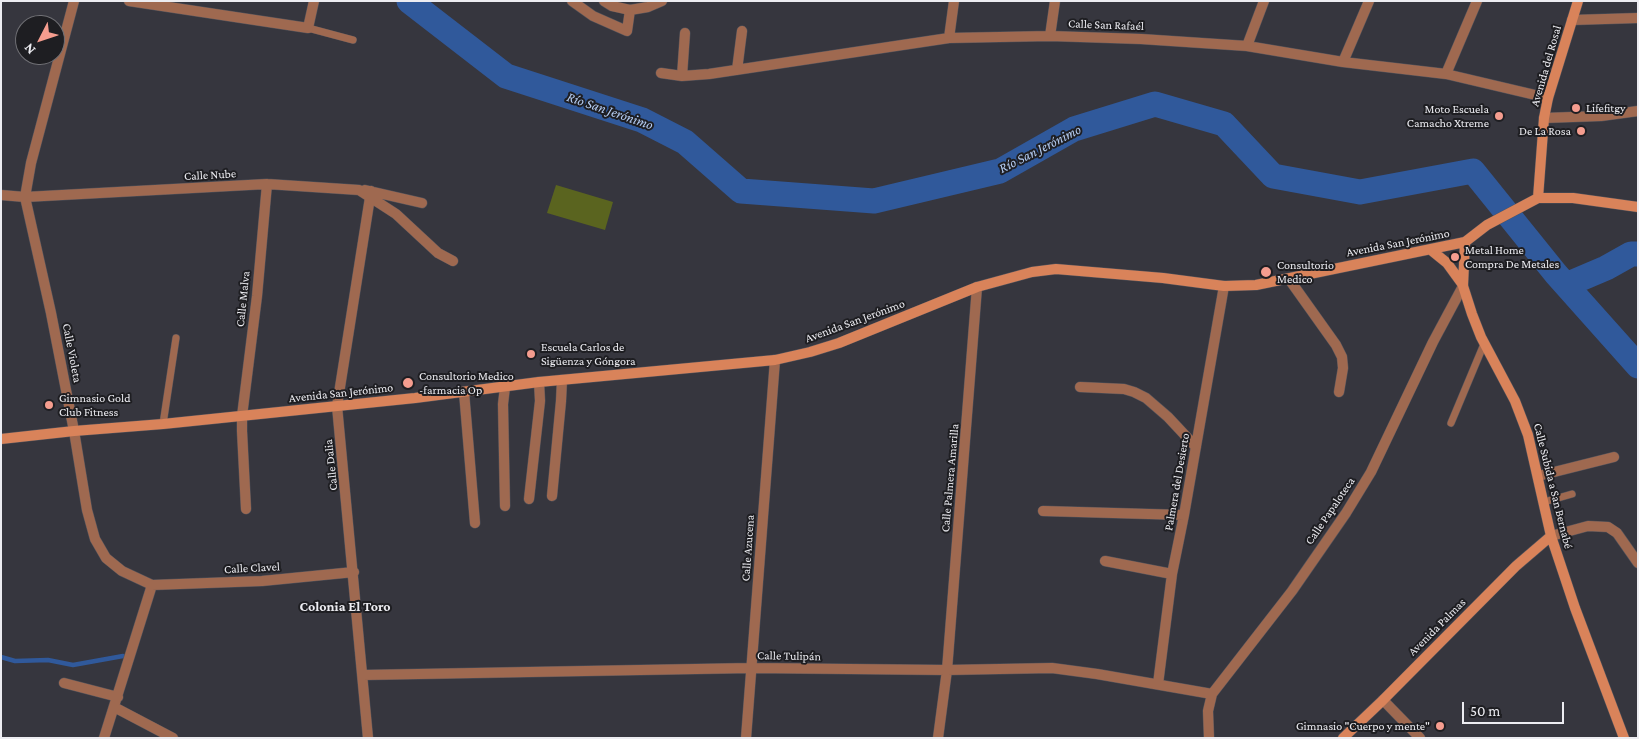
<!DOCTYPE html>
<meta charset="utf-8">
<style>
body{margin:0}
#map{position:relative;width:1639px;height:739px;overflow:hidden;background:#36363e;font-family:"Crimson Pro",serif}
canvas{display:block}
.frame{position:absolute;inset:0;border:2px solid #ececf1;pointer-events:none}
.north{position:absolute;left:15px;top:15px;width:50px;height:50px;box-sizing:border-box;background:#1e1e22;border:1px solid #707075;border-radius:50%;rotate:229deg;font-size:14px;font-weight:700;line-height:20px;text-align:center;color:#ececf1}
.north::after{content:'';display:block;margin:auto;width:18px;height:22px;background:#f59d8f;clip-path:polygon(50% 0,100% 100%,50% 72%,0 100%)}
.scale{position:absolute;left:1462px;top:702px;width:102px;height:22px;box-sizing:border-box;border:2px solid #ececf1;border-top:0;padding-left:6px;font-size:15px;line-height:18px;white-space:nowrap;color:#ececf1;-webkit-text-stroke:4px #1e1e22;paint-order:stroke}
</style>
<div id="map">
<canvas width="1639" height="739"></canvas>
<div class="frame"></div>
<div class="north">N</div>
<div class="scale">50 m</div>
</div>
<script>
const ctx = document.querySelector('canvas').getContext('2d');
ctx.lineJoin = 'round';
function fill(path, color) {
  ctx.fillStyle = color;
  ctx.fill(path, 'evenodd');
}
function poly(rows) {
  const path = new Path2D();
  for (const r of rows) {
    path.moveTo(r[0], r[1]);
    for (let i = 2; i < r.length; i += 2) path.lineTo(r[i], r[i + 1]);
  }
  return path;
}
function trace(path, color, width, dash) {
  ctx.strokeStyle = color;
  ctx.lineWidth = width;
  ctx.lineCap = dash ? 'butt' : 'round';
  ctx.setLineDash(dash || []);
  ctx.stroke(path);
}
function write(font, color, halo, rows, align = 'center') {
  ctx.font = font + ' "Crimson Pro",serif';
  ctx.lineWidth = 4;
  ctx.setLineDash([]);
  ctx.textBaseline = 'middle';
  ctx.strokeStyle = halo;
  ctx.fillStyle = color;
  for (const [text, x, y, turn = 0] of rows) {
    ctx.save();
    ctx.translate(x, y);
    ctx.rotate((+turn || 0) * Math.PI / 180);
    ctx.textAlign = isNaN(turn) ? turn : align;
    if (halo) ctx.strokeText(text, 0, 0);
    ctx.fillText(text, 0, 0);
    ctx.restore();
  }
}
fill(poly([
 [556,185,613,202,605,230,547,213]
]), '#5a641f');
trace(poly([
 [1,657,15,661,48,660,73,665,123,656]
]), '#30599b', 4.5);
trace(poly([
 [409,1,506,76,642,120,685,142,741,191,874,201,1000,171,1074,129,1155,104,1224,124,1273,176,1360,192,1473,171,1556,274,1638,366],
 [1566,285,1606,268,1631,254,1638,254]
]), '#30599b', 25);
const lane = poly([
 [308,28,353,40],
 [1451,423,1484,344],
 [163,424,176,338],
 [1544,502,1572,494]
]);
const street = poly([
 [74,1,31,163,25,197,51,313,74,431,87,510,95,539,106,558,122,571,152,585,262,581,354,572],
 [129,1,308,28,314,1],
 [572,1,593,16,627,31,630,10],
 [604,1,612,6,630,10,648,7,662,1],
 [1572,20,1638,18],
 [1050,36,1055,1],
 [949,38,954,1],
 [1247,46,1264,1],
 [1343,62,1369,1],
 [737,70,742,31],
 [661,73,682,76,709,74,949,38,1050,36,1141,39,1247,46,1343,62,1446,74,1548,98],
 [1446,74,1477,1],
 [682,76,685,33],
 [1544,118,1601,116,1638,111],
 [365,190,422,203],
 [1,195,25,197,267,184,359,190,396,214,438,253,453,261],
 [1289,279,1336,345,1342,357,1343,368,1339,392],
 [505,387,503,404,505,506],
 [1080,387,1124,389,1134,392,1146,398,1168,417,1196,447],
 [464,392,475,523],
 [1538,476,1614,457],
 [552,496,561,401,562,380],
 [529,499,540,401,539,382],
 [246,509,242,431,242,416,257,296,267,184],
 [1043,511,1184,515],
 [1551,536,1588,526,1608,527,1617,533,1638,563],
 [1105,561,1172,574],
 [363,675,751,668,947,670,1052,668,1097,674,1212,694],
 [64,683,118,697],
 [1158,684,1172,574,1184,515,1224,286],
 [1383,700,1420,738],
 [114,707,173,738],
 [104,738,152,585],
 [368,738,337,406,371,191],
 [746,738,775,360],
 [938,738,947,670,977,287],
 [1209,738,1208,711,1212,694,1292,591,1346,513,1371,472,1433,342,1463,286]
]);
const secondary = poly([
 [1538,198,1544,118,1548,98,1578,1],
 [1465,242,1463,286,1472,314,1481,337,1515,401,1528,435,1551,536,1575,608,1624,738],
 [1431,250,1447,263,1463,285],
 [1,439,74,431,163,424,415,398,539,382,775,360,810,352,839,343,977,287,1032,272,1056,269,1163,278,1224,286,1256,285,1465,242,1487,225,1538,198,1573,198,1638,207],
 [1343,738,1383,700,1516,566,1551,536]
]);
trace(lane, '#53535b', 8);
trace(street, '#53535b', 11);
trace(secondary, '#53535b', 11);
trace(lane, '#9f6950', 7);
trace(street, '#9f6950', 10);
trace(secondary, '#d9835a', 10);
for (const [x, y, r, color] of [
 [1576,108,5,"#f59d8f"],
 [1499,116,5,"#f59d8f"],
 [1581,131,5,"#f59d8f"],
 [1455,257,5,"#f59d8f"],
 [1266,272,6,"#f59d8f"],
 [531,354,5,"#f59d8f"],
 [408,383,6,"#f59d8f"],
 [49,405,5,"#f59d8f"],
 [1440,726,5,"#f59d8f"]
]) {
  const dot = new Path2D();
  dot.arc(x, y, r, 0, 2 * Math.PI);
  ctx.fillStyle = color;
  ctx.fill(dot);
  trace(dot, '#1e1e22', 2);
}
write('12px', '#ececf1', '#1e1e22', [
 ["Calle San Rafaél",1106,25,2],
 ["Avenida del Rosal",1546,66,-74],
 ["Calle Nube",210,175,-3],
 ["Avenida San Jerónimo",1398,243,-11],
 ["Calle Malva",243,299,-84],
 ["Avenida San Jerónimo",855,321,-20],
 ["Calle Violeta",72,353,79],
 ["Avenida San Jerónimo",341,393,-6],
 ["Calle Dalia",331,465,-96],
 ["Calle Palmera Amarilla",950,478,-85],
 ["Palmera del Desierto",1177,482,-80],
 ["Calle Subida a San Bernabé",1553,486,76],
 ["Calle Papaloteca",1330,511,-56],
 ["Calle Azucena",748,548,-86],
 ["Calle Clavel",252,568,-3],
 ["Avenida Palmas",1437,627,-45],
 ["Calle Tulipán",789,656,1]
]);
write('12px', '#ececf1', '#1e1e22', [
 ["Lifefitgy",1586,108],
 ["Moto Escuela",1489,109,"right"],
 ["Camacho Xtreme",1489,123,"right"],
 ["De La Rosa",1571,131,"right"],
 ["Metal Home",1465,250],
 ["Compra De Metales",1465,264],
 ["Consultorio",1277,265],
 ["Medico",1277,279],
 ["Escuela Carlos de",541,347],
 ["Sigüenza y Góngora",541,361],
 ["Consultorio Medico",419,376],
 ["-farmacia Op",419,390],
 ["Gimnasio Gold",59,398],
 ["Club Fitness",59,412],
 ["Gimnasio \"Cuerpo y mente\"",1430,726,"right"]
], 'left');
write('italic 14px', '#b5cdf3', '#1e1e22', [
 ["Río San Jerónimo",610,111,19],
 ["Río San Jerónimo",1040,149,-27]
]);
write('bold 14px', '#ececf1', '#1e1e22', [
 ["Colonia El Toro",345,607]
]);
</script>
